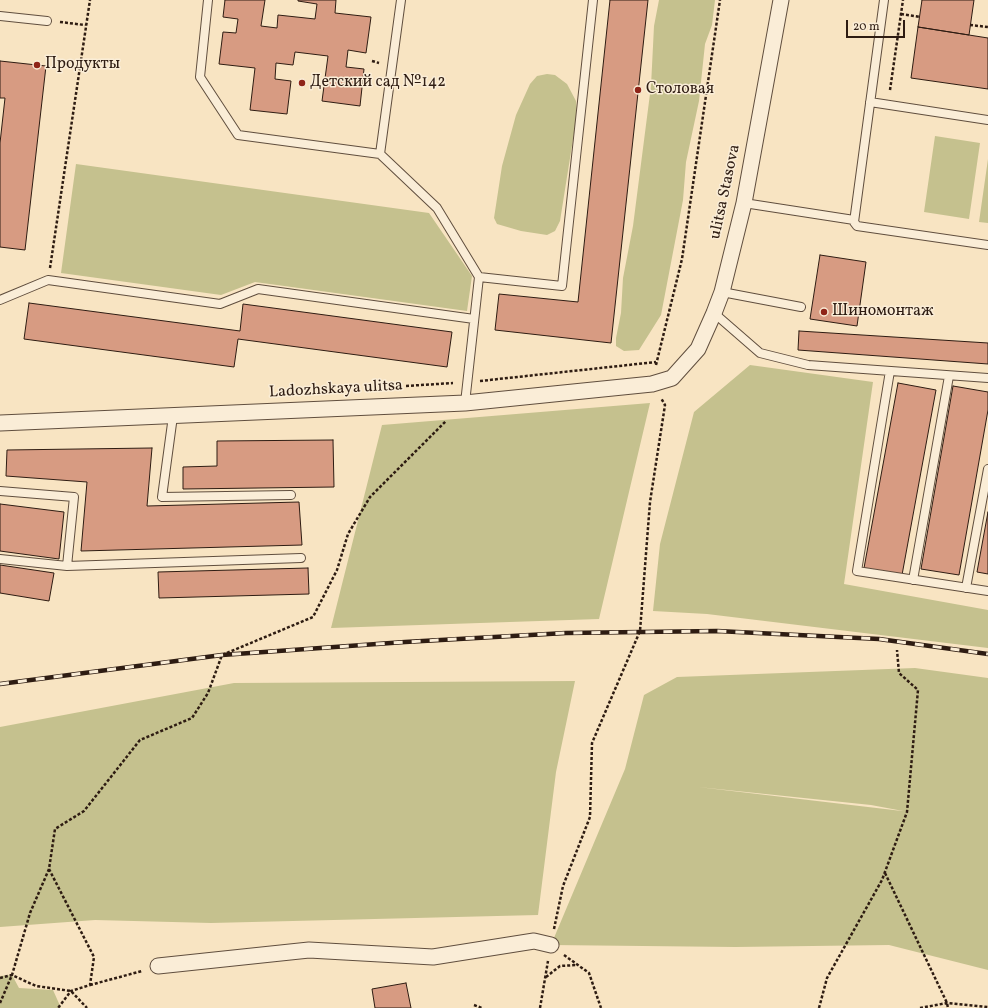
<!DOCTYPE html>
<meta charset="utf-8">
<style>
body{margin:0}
#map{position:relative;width:988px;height:1008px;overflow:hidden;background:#f8e4c2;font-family:Vollkorn,serif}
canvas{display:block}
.scale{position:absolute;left:846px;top:20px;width:59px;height:18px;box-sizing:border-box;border:2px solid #2e1c12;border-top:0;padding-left:5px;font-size:12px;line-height:14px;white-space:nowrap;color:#2e1c12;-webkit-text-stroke:3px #faedd7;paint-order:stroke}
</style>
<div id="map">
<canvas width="988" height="1008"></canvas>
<div class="scale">20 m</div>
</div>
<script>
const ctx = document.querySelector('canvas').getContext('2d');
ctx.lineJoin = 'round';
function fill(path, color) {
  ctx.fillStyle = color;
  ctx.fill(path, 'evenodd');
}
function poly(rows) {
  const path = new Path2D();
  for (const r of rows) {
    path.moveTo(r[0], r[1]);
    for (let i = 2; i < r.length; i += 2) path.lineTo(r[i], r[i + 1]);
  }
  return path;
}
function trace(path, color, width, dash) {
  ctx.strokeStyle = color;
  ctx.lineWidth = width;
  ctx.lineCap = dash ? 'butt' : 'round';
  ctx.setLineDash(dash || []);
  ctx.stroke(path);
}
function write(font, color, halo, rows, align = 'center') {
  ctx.font = font + ' Vollkorn,serif';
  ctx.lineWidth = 3;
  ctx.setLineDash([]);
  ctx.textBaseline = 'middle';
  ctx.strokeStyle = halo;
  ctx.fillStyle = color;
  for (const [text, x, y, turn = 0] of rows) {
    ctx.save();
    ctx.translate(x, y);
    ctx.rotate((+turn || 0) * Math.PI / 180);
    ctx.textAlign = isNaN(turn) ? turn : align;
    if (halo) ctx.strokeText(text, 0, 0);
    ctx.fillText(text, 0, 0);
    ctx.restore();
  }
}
fill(poly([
 [659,0,715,0,712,25,705,44,699,101,686,162,683,200,661,315,639,350,624,351,616,346,616,338,621,313,623,278,633,226,651,86,654,26],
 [547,74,555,75,567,84,576,101,577,114,560,221,555,231,547,235,521,231,497,224,494,218,502,166,516,115,530,84,537,76],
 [935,136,980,143,969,219,924,212],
 [988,159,988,223,979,222],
 [76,164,429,213,472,276,467,311,255,282,221,295,61,273],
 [750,365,873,382,844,584,988,610,988,648,707,614,653,611,660,544,694,412],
 [650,403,599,619,331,628,382,425],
 [915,668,988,678,988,970,889,945,735,947,551,945,625,769,644,695,677,677],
 [698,787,871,805,903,811,902,811],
 [575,681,556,772,538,915,211,923,95,920,0,927,0,727,234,683],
 [12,975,19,988,53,990,61,1008,0,1008,0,976]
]), '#c5c18e');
const building = poly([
 [225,0,265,0,261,26,277,28,278,15,315,19,317,4,298,1,298,0,336,0,335,13,371,17,366,53,348,50,347,59,346,67,364,69,360,106,322,101,328,56,295,52,293,65,276,63,275,79,291,81,287,114,250,110,255,68,219,64,223,32,236,33,238,19,223,17,225,0],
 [610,0,648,0,611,343,495,330,499,294,578,302,610,0],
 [922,0,974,0,969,35,918,27,922,0],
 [918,27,988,38,988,89,911,78,918,27],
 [0,61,46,66,25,250,0,247,0,143,5,98,0,98,0,61],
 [820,255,866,262,857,326,810,319,820,255],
 [29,303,240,331,243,304,452,332,447,367,238,339,234,367,24,339,29,303],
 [799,331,988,343,988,364,798,350,799,331],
 [898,383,936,390,902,575,864,568,898,383],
 [953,386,988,392,988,410,959,575,921,569,953,386],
 [333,440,334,487,183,489,183,467,217,466,217,441,333,440],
 [152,448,147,506,299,502,302,545,81,551,87,482,6,476,7,450,152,448],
 [0,504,64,512,59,559,0,551,0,504],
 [988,512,988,574,977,572,988,512],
 [0,565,54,573,49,601,0,593,0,565],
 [308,568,309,594,159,598,158,572,308,568],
 [406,983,411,1008,375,1008,372,989,406,983]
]);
fill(building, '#d79b82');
trace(building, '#2e1c12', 1);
const lane = poly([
 [208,0,200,77,238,135,380,154,437,208,479,277],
 [884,0,854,222,857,226,988,245],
 [0,16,47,21],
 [870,102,988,120],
 [380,154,401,0],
 [744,203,854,220],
 [722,292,801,307],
 [0,300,48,280,220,304,258,289,474,319],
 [714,313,760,353,808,365,988,378],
 [890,371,857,571,988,591],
 [465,403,479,277,562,286,593,0],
 [173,416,162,497,291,495],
 [0,491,74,497,67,566,301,558],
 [0,559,67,566],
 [913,580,949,376],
 [966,588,988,469]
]);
const street = poly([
 [0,423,465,403,652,384,672,378,698,349,714,313,722,292,744,203,781,0],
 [158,966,309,950,433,957,534,941,551,945]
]);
trace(lane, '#604e3e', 10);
trace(street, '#604e3e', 17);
trace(poly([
 [901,14,920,17],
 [60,22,85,25],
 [970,25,988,27],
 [372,61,379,63],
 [890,90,903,0],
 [50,268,90,0],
 [656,365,682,259,720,0],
 [480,381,656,362],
 [406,386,453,383],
 [49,869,94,957,90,985,71,991,58,1008],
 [885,873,947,1003,948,1008],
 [554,929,563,886,590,817,592,743,640,631,650,502,665,405,661,398],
 [564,955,589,973,601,1008],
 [546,977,560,966,577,965],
 [0,978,12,975,36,986,71,991,87,1008],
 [90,985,142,971],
 [0,1003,12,975,30,913,49,869,55,829,84,811,140,740,192,718,208,693,222,655,313,617,337,570,348,534,370,497,446,421],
 [474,1005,482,1008],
 [540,1008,548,961],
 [819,1008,827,978,882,880,907,812,918,690,899,673,897,650],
 [920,1008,947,1003,988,1007]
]), '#2e1c12', 2.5, [3, 2]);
trace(lane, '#faedd7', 8);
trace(street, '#faedd7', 15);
const rail = poly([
 [0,684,222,655,405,642,566,633,717,631,879,639,988,654]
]);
trace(rail, '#2e1c12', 4.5);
trace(rail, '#faedd7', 3, [9]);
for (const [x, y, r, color] of [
 [37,65,4,"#8f2418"],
 [302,83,4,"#8f2418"],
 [638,90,4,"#8f2418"],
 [824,312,4,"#8f2418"]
]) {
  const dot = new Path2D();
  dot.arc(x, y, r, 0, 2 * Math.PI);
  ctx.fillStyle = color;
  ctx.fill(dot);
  trace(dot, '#faedd7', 1.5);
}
write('16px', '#2e1c12', '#faedd7', [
 ["Продукты",45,65],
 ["Детский сад №142",310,83],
 ["Столовая",646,90],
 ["Шиномонтаж",832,312]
], 'left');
write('16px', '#2e1c12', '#faedd7', [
 ["ulitsa Stasova",726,192,-78],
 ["Ladozhskaya ulitsa",336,390,-3]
]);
</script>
